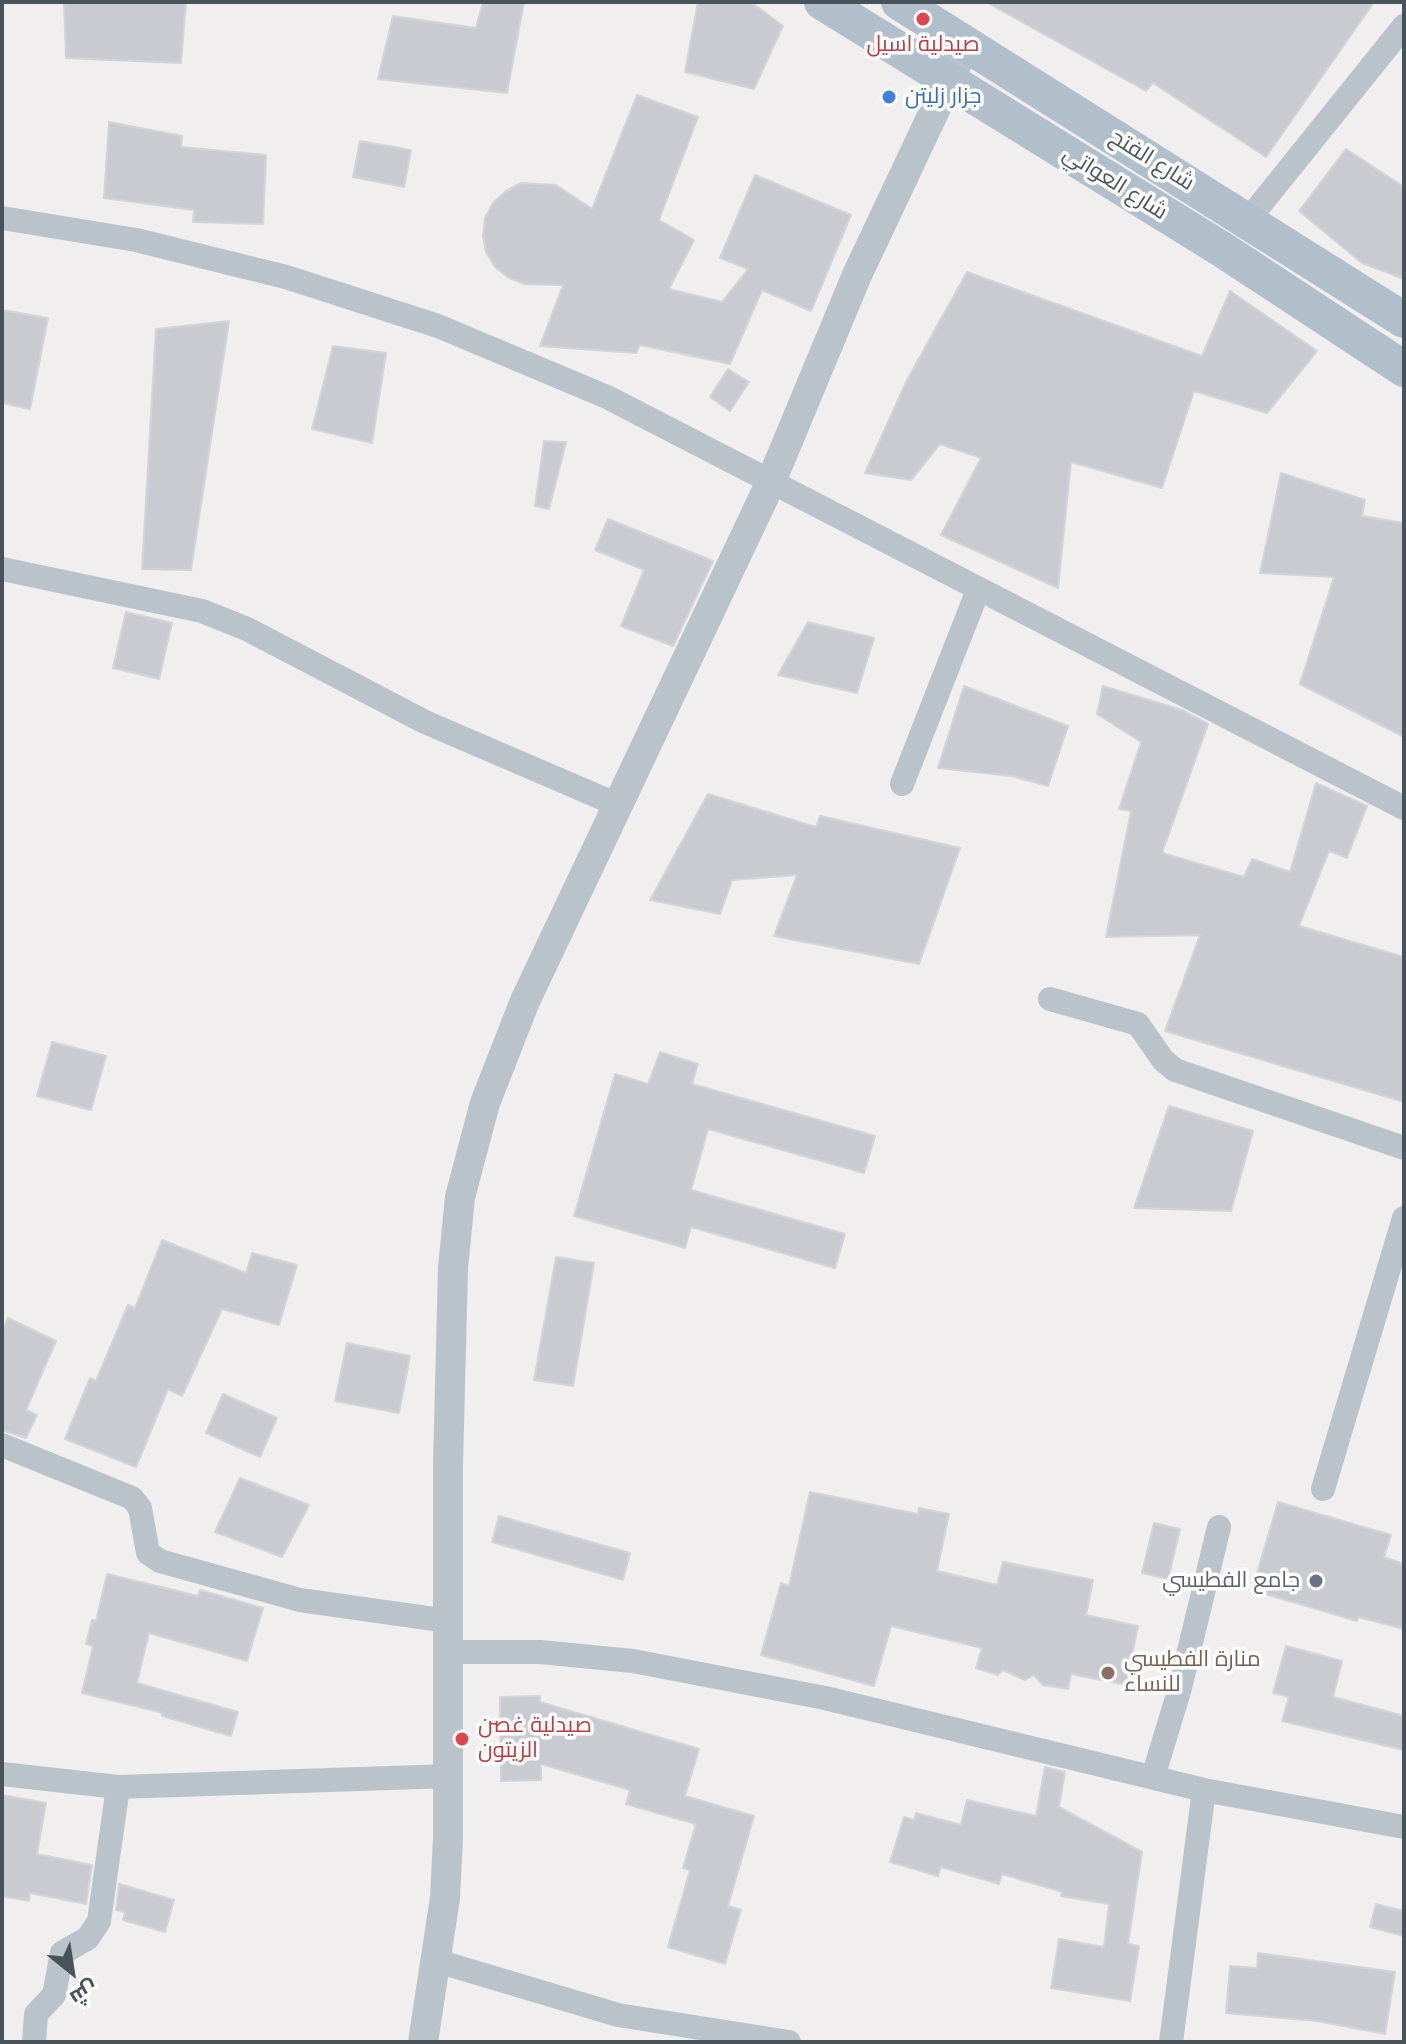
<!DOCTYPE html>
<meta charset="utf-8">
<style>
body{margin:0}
#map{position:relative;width:1406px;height:2044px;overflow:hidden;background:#f0eeee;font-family:Montserrat,Cairo,sans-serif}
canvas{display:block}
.frame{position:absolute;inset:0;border:4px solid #485259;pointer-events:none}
.north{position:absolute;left:32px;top:1932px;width:80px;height:80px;-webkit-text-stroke:6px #fff;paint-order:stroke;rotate:150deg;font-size:22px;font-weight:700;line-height:32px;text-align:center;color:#485259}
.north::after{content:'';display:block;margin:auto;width:28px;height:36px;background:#485259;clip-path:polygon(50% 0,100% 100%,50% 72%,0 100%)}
</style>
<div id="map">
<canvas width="1406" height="2044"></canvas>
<div class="frame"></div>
<div class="north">ش</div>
</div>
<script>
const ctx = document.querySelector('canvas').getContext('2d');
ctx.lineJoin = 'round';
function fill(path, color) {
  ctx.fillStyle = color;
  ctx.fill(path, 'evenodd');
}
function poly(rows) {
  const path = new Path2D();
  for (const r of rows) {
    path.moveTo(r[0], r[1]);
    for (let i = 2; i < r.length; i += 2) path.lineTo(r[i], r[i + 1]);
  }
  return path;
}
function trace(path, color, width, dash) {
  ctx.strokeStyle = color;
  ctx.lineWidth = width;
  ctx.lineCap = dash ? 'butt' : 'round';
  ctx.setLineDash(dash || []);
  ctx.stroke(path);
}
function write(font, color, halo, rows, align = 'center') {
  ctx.font = font + ' Montserrat,Cairo,sans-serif';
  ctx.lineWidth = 7;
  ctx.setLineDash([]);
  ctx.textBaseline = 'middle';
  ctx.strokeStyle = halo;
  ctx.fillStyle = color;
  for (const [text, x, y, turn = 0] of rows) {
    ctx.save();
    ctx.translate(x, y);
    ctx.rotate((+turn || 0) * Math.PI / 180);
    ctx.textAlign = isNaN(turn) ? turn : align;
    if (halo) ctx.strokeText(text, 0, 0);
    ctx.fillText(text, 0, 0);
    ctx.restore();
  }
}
const building = poly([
 [64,2,186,2,181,63,66,58,64,2],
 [483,2,524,2,507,93,378,79,393,16,476,28,483,2],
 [698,2,751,2,783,26,754,89,685,72,698,2],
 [986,2,1374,2,1266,157,1153,83,1146,91,986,2],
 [637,95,698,117,659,220,694,240,669,289,722,302,748,269,720,258,755,175,851,215,811,311,762,290,730,364,640,345,636,353,540,346,563,285,525,284,509,278,495,267,486,252,483,235,485,218,493,203,506,191,521,183,556,185,592,209,637,95],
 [109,122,182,136,181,147,266,155,263,224,193,222,194,210,104,198,109,122],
 [360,141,411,150,404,187,353,177,360,141],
 [1346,149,1404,187,1404,279,1362,263,1299,211,1346,149],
 [967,272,1202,356,1230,291,1317,351,1267,413,1194,391,1162,488,1071,462,1058,588,941,535,981,458,940,444,911,480,865,473,907,380,967,272],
 [2,310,48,318,30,409,2,403,2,310],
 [229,321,191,570,142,569,156,329,229,321],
 [333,346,386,353,372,443,312,429,333,346],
 [728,369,749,382,730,411,710,397,728,369],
 [544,441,566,442,549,509,535,506,544,441],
 [1281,473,1365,500,1362,516,1404,523,1404,737,1300,684,1334,577,1260,573,1281,473],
 [608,519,713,561,673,646,621,626,644,570,595,550,608,519],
 [126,612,172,623,159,679,113,668,126,612],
 [808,622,874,638,857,693,778,675,808,622],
 [964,686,1068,726,1048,786,1012,776,938,768,964,686],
 [1103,686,1182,710,1208,724,1162,853,1244,877,1252,859,1290,872,1316,783,1367,806,1347,858,1329,851,1299,926,1404,957,1404,1102,1165,1031,1200,935,1106,937,1131,811,1119,809,1141,742,1097,714,1103,686],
 [708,794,816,827,820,816,960,848,919,964,774,936,797,875,732,880,720,914,650,900,708,794],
 [52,1042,106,1056,91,1110,37,1096,52,1042],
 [660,1052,698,1064,692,1084,875,1136,864,1173,708,1129,691,1190,845,1234,835,1268,691,1227,685,1248,574,1216,615,1074,648,1084,660,1052],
 [1169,1106,1253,1131,1231,1211,1134,1208,1169,1106],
 [162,1240,246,1273,252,1253,297,1265,279,1325,222,1309,182,1396,168,1389,136,1467,65,1439,90,1378,96,1381,128,1305,135,1308,162,1240],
 [556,1257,594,1263,573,1386,534,1380,556,1257],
 [8,1318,56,1341,26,1410,37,1415,26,1438,2,1430,2,1331,8,1318],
 [347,1343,410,1356,399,1413,335,1401,347,1343],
 [223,1394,277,1418,260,1457,206,1433,223,1394],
 [240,1478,309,1505,282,1557,215,1532,240,1478],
 [810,1492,918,1514,919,1508,949,1514,937,1571,997,1585,1003,1562,1093,1580,1086,1615,1138,1626,1126,1685,1071,1674,1068,1689,1043,1685,1034,1675,1025,1680,1003,1670,998,1675,976,1668,982,1648,891,1626,874,1686,761,1655,781,1583,789,1586,810,1492],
 [1278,1502,1391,1535,1384,1557,1404,1564,1404,1629,1358,1617,1357,1621,1252,1590,1278,1502],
 [499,1516,630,1553,623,1580,492,1542,499,1516],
 [1154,1523,1180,1529,1168,1579,1142,1573,1154,1523],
 [107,1574,198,1596,200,1590,263,1608,247,1661,149,1633,137,1683,238,1712,231,1736,162,1716,163,1713,82,1693,93,1646,86,1644,92,1620,96,1621,107,1574],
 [1286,1646,1342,1661,1333,1697,1404,1716,1404,1750,1282,1721,1289,1697,1273,1693,1286,1646],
 [540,1696,540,1702,699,1749,685,1796,754,1816,728,1906,741,1910,725,1964,668,1947,690,1870,683,1868,696,1824,626,1804,630,1790,541,1764,541,1780,501,1781,500,1697,540,1696],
 [1045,1767,1065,1772,1059,1807,1142,1852,1128,1944,1139,1946,1130,2001,1051,1988,1059,1939,1104,1947,1109,1904,1061,1896,1062,1892,1002,1874,999,1884,941,1867,938,1876,890,1862,904,1817,914,1820,916,1813,961,1825,967,1800,1036,1816,1045,1767],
 [2,1795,46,1803,37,1854,92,1865,86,1904,30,1893,29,1901,2,1896,2,1795],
 [119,1884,174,1900,165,1932,123,1920,125,1912,116,1910,119,1884],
 [1376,1904,1404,1911,1404,1936,1370,1927,1376,1904],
 [1258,1953,1395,1972,1385,2034,1317,2021,1226,2013,1230,1966,1257,1968,1258,1953]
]);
fill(building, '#c9cbd0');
trace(building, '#d2d4d9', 2);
trace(poly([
 [2,218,136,240,286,277,438,326,607,397,1404,808],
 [1248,220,1404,26],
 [2,569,202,611,247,629,425,722,618,805],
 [902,784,978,590],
 [1050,999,1138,1024,1163,1060,1175,1070,1404,1148],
 [2,1445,132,1498,140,1508,148,1553,160,1561,300,1600,448,1621],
 [1323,1489,1404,1218],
 [450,1652,540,1652,633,1661,825,1698,1204,1790,1404,1827],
 [2,1774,118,1787,450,1776],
 [1153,1777,1180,1688,1219,1527],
 [437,1961,618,2015,789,2042],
 [34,2042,36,2014,54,1995,62,1953,88,1938,99,1921,118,1787],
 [1171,2042,1204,1790]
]), '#bac3c9', 24);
trace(poly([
 [423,2042,445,1898,448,1838,448,1465,453,1268,460,1197,485,1103,525,1001,770,484,857,275,966,44]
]), '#bac3c9', 30);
trace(poly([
 [822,2,1223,250,1404,369],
 [899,2,1404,320]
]), '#b0bfca', 36);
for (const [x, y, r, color] of [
 [923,19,8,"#e0444e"],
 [889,97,8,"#3f7fe0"],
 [1316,1581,8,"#6b7280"],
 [1108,1673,8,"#8d6e63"],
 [462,1739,8,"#e0444e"]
]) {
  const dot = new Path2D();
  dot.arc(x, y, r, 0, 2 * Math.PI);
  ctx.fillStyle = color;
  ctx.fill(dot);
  trace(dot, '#fff', 3);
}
write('22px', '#be3a42', '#fff', [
 ["صيدلية اسيل",923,45],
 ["صيدلية غصن",478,1726,"left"],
 ["الزيتون",478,1751,"left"]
]);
write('22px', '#366cbe', '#fff', [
 ["جزار زليتن",905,97]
], 'left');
write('22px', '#485259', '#fff', [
 ["شارع الفتح",1152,160,32],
 ["شارع العواتي",1115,183,32]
]);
write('22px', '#5b616d', '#fff', [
 ["جامع الفطيسي",1300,1581]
], 'right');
write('22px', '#785e54', '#fff', [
 ["منارة الفطيسي",1124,1660],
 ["للنساء",1124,1685]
], 'left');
</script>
